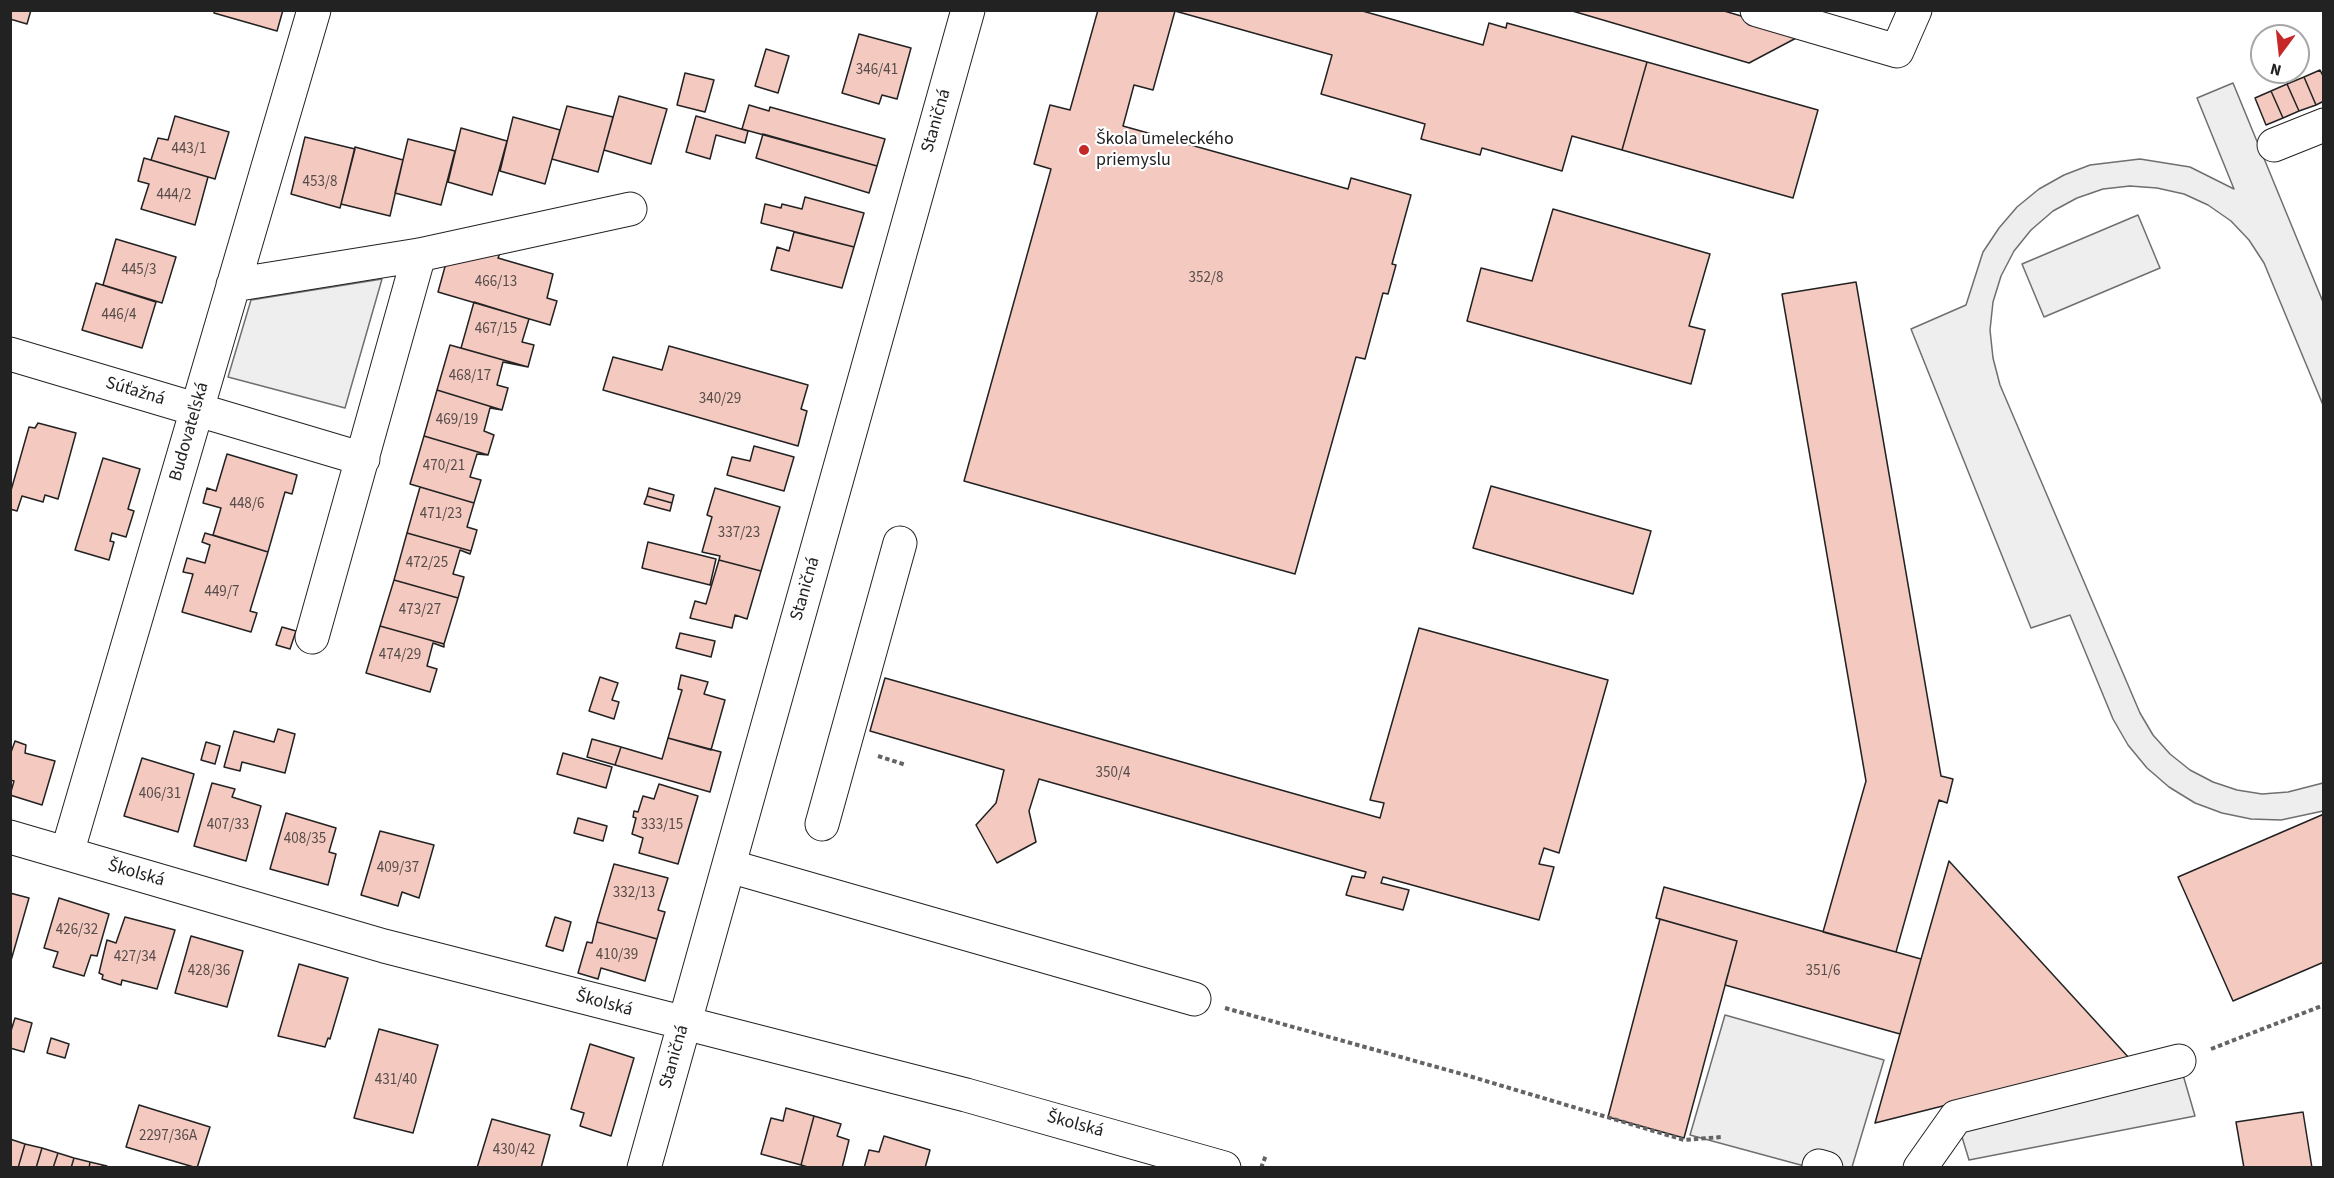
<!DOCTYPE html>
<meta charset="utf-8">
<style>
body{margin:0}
#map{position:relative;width:2334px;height:1178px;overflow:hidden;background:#fff;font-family:"Source Sans 3",sans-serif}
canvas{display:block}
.frame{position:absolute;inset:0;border:12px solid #222;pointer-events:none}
.north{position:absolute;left:2250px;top:24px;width:60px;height:60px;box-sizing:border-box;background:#fff;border:2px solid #a7a7a7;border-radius:50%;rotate:195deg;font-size:16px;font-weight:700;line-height:24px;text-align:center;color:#222}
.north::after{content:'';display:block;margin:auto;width:21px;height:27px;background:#c62828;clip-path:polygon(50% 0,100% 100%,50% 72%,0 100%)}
</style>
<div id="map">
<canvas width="2334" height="1178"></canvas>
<div class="frame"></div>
<div class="north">N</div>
</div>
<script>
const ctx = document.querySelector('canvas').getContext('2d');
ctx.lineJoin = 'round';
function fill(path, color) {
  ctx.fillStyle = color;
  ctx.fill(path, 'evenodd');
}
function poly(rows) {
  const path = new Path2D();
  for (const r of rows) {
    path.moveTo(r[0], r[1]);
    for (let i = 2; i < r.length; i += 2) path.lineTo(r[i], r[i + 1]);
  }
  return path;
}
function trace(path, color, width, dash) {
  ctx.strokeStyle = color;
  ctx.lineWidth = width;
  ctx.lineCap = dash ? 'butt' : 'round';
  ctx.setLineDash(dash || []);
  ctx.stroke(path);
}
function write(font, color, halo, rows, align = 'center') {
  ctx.font = font + ' "Source Sans 3",sans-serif';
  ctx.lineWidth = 4.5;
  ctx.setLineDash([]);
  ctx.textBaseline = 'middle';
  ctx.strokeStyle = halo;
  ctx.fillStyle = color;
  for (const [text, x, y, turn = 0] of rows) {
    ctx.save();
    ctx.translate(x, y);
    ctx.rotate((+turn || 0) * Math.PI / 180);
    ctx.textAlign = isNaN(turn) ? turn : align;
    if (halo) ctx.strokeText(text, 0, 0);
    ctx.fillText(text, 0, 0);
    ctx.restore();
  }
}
const green = poly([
 [2233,83,2323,302,2323,405,2264,263,2249,240,2231,221,2208,205,2184,194,2157,188,2130,186,2103,189,2077,198,2053,211,2031,230,2014,251,2001,276,1993,302,1990,330,1993,358,2000,385,2140,713,2153,735,2170,754,2190,770,2213,782,2237,790,2262,794,2288,792,2323,783,2323,811,2281,820,2251,819,2222,813,2195,803,2169,787,2147,768,2128,745,2113,719,2070,615,2031,628,1911,329,1966,305,1983,252,1999,228,2017,207,2039,189,2064,175,2090,165,2140,159,2190,167,2234,189,2197,98,2233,83],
 [2138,215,2160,268,2044,317,2022,264,2138,215],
 [382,279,345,408,228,377,251,300,382,279]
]);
fill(green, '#eee');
trace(green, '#6f6f6f', 1.5);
const parking = poly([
 [1725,1015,1884,1060,1852,1167,1808,1167,1690,1135,1725,1015],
 [2179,1061,2195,1116,1969,1160,1956,1117,2179,1061]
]);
fill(parking, '#ededed');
trace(parking, '#6f6f6f', 1.5);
const building = poly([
 [10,10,31,10,27,24,10,19,10,10],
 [214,10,283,10,277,31,214,13,214,10],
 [1098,10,1359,10,1483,45,1489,23,1506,28,1507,23,1647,62,1622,150,1572,136,1562,171,1482,148,1480,155,1421,139,1425,124,1321,94,1332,55,1175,11,1153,90,1134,85,1123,126,1348,189,1351,178,1411,195,1392,264,1396,265,1388,294,1383,293,1365,359,1356,357,1295,574,964,481,1051,169,1034,164,1050,105,1070,110,1098,10],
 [1569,10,1721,10,1798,33,1800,36,1749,63,1569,10],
 [859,34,911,48,897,99,882,95,879,104,842,93,859,34],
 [766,49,789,56,778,93,755,86,766,49],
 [1647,62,1818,110,1793,198,1622,150,1647,62],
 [2320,70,2324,78,2324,101,2316,105,2304,77,2320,70],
 [685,73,714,80,705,112,677,105,685,73],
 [2304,77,2316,105,2299,111,2287,84,2304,77],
 [2287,84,2299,111,2283,118,2271,91,2287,84],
 [2271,91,2283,118,2266,125,2255,98,2271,91],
 [619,96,667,109,651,164,604,150,619,96],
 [749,105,769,111,770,107,885,139,877,166,742,129,749,105],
 [567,106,613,117,598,172,552,159,567,106],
 [175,116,229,132,215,179,151,160,158,138,168,140,175,116],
 [696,116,748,131,745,143,716,135,710,159,686,152,696,116],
 [513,117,560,130,545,184,500,171,513,117],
 [461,128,507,141,492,195,448,182,461,128],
 [763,134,877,166,869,193,756,158,763,134],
 [305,137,355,149,340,208,291,194,305,137],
 [408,139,455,151,441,205,395,193,408,139],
 [355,147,403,160,390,216,341,204,355,147],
 [144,158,208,177,195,225,141,209,149,184,138,181,144,158],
 [805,197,864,213,854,247,761,223,765,204,781,208,782,204,802,209,805,197],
 [1553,209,1710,254,1689,326,1705,330,1691,384,1467,321,1481,268,1532,281,1553,209],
 [794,232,854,247,842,288,771,270,777,247,789,251,794,232],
 [116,239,176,257,162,303,103,285,116,239],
 [501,251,498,258,553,274,547,298,557,301,550,325,438,292,446,263,501,251],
 [1856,282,1941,776,1953,779,1947,803,1939,800,1896,952,1823,932,1866,781,1782,294,1856,282],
 [96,283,156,302,142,348,82,330,96,283],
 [474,302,529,319,522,342,534,345,528,367,461,348,474,302],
 [450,345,528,367,503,362,497,385,508,388,502,410,437,390,450,345],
 [669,346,808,385,801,409,807,411,798,446,603,390,613,357,662,370,669,346],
 [437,390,502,410,490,408,484,431,494,435,488,455,424,436,437,390],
 [38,423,76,433,58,499,45,495,43,502,22,496,17,511,10,509,10,494,29,427,35,428,38,423],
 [424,436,488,455,477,454,470,477,481,480,474,503,410,484,424,436],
 [754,446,794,457,784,491,727,475,732,457,750,461,754,446],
 [227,454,297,475,292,494,285,492,268,552,213,535,221,508,203,503,207,488,216,491,227,454],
 [103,458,140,469,128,509,134,511,126,537,112,533,110,541,114,542,109,560,75,550,103,458],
 [1491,486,1651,531,1633,594,1473,548,1491,486],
 [420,487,474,503,467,527,477,530,471,551,407,533,420,487],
 [649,488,674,495,672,503,647,496,649,488],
 [715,488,780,507,761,571,719,560,720,556,702,552,712,517,707,515,715,488],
 [647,496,672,503,670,511,644,504,647,496],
 [205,533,268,552,250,611,257,613,251,632,182,612,193,574,183,572,187,558,205,563,210,545,202,542,205,533],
 [407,533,471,551,470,554,460,550,453,574,464,577,458,598,394,580,407,533],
 [648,542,716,559,710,585,642,568,648,542],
 [719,560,761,571,747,619,735,615,732,628,690,618,695,601,706,604,719,560],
 [394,580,458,598,444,644,380,626,394,580],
 [380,626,444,644,444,647,433,643,427,666,437,669,430,692,366,673,380,626],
 [282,627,296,631,290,649,276,645,282,627],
 [1419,628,1608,680,1559,853,1544,848,1539,864,1554,867,1539,920,1383,877,1381,883,1409,890,1403,910,1346,895,1352,876,1364,878,1366,872,1039,779,1029,811,1036,842,997,863,976,825,996,803,1004,770,870,731,885,678,1380,818,1384,803,1370,800,1419,628],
 [680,633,715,641,711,657,676,648,680,633],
 [681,675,708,682,704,694,725,700,711,750,668,738,682,690,678,689,681,675],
 [600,677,618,683,612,700,619,702,614,719,589,711,600,677],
 [278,729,295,734,285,773,242,762,240,771,224,767,234,731,274,742,278,729],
 [668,738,721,752,710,792,615,765,621,747,662,759,668,738],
 [592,739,621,747,615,765,587,757,592,739],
 [15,741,26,745,25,753,55,761,42,805,10,795,14,781,10,780,10,755,15,741],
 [206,742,220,746,215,764,201,760,206,742],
 [563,753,612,767,606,788,557,774,563,753],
 [142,758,194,774,178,832,124,816,142,758],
 [212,783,235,789,232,797,261,806,246,861,194,846,212,783],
 [659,784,698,796,678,864,639,853,643,838,632,834,636,818,633,817,634,811,638,812,643,796,654,799,659,784],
 [286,813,336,828,329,852,336,854,328,885,270,869,286,813],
 [2324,814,2324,962,2233,1001,2178,877,2324,814],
 [578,818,607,826,603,841,574,833,578,818],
 [380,831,434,845,419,898,402,892,398,906,361,895,380,831],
 [1949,861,2130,1059,1875,1123,1921,959,1949,861],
 [614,864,668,878,658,910,665,912,657,939,597,922,614,864],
 [1664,887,1921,959,1900,1034,1725,985,1737,941,1656,918,1664,887],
 [10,893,29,898,10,964,10,893],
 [59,898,109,914,97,956,91,955,84,976,53,967,58,952,44,948,59,898],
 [125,917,175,930,157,989,122,980,121,985,102,979,103,975,99,973,107,940,116,943,125,917],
 [555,917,571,922,563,951,546,946,555,917],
 [1660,919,1737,941,1684,1138,1608,1117,1660,919],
 [597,922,657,939,645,981,601,968,598,979,578,973,587,942,592,943,597,922],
 [191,936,243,951,227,1007,175,993,191,936],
 [299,964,348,978,330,1039,328,1038,325,1047,278,1036,299,964],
 [15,1018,32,1023,24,1052,10,1048,10,1034,15,1018],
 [379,1029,438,1045,413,1133,354,1118,379,1029],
 [51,1038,69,1044,65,1058,47,1053,51,1038],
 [590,1044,634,1058,611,1136,580,1126,584,1113,571,1109,590,1044],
 [139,1105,210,1127,197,1168,126,1147,139,1105],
 [786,1108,814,1116,801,1165,761,1154,771,1118,783,1121,786,1108],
 [2303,1112,2312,1168,2244,1168,2236,1122,2303,1112],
 [814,1116,841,1124,837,1136,849,1140,842,1168,811,1168,801,1165,814,1116],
 [492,1119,550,1135,541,1168,477,1168,492,1119],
 [884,1136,930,1150,925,1168,864,1168,869,1150,879,1152,884,1136],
 [10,1139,25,1144,18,1168,10,1168,10,1139],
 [25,1144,42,1148,36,1168,18,1168,25,1144],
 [42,1148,58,1153,53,1168,36,1168,42,1148],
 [58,1153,74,1158,71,1168,53,1168,58,1153],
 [74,1158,90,1162,89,1168,71,1168,74,1158],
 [90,1162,107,1166,89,1168,90,1162]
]);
fill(building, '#f3c9c0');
trace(building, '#222', 1.5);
const minor = poly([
 [1757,10,1897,51,1915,10],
 [2274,145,2324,125],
 [233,285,419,255,630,209],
 [10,354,363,459],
 [312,637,419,255],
 [822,824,900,543],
 [10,837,384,946,966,1095,1224,1168],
 [67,853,314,10],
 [729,866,1194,999],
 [1819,1166,1826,1168],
 [644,1168,968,10],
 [1920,1168,1956,1117,2179,1061]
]);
trace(minor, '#222', 35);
trace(poly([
 [878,756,906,765],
 [1225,1008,1469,1076,1684,1140,1721,1137],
 [2211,1049,2324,1005],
 [1261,1168,1266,1155]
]), '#646464', 4, [4.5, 3]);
trace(minor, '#fff', 33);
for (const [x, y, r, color] of [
 [1084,150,6,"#c62828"]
]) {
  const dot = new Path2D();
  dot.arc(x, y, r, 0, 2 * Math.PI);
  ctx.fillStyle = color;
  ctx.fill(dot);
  trace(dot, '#fff', 2);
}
write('15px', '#564c4a', null, [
 ["346/41",877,71],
 ["443/1",189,150],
 ["453/8",320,183],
 ["444/2",174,196],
 ["445/3",139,271],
 ["352/8",1206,279],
 ["466/13",496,283],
 ["446/4",119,316],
 ["467/15",496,330],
 ["468/17",470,377],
 ["340/29",720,400],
 ["469/19",457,421],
 ["470/21",444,467],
 ["448/6",247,505],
 ["471/23",441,515],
 ["337/23",739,534],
 ["472/25",427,564],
 ["449/7",222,593],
 ["473/27",420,611],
 ["474/29",400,656],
 ["350/4",1113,774],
 ["406/31",160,795],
 ["407/33",228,826],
 ["333/15",662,826],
 ["408/35",305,840],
 ["409/37",398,869],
 ["332/13",634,894],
 ["426/32",77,931],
 ["410/39",617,956],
 ["427/34",135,958],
 ["428/36",209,972],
 ["351/6",1823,972],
 ["431/40",396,1081],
 ["2297/36A",168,1137],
 ["430/42",514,1151]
]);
write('18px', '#222', '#fff', [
 ["Staničná",937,121,-74],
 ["Súťažná",135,392,17],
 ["Budovateľská",190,432,-74],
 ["Staničná",806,589,-74],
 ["Školská",136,874,16],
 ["Školská",604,1004,15],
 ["Staničná",675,1057,-74],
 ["Školská",1075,1125,15]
]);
write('18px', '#222', '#fff', [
 ["Škola umeleckého",1096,140],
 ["priemyslu",1096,161]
], 'left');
</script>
